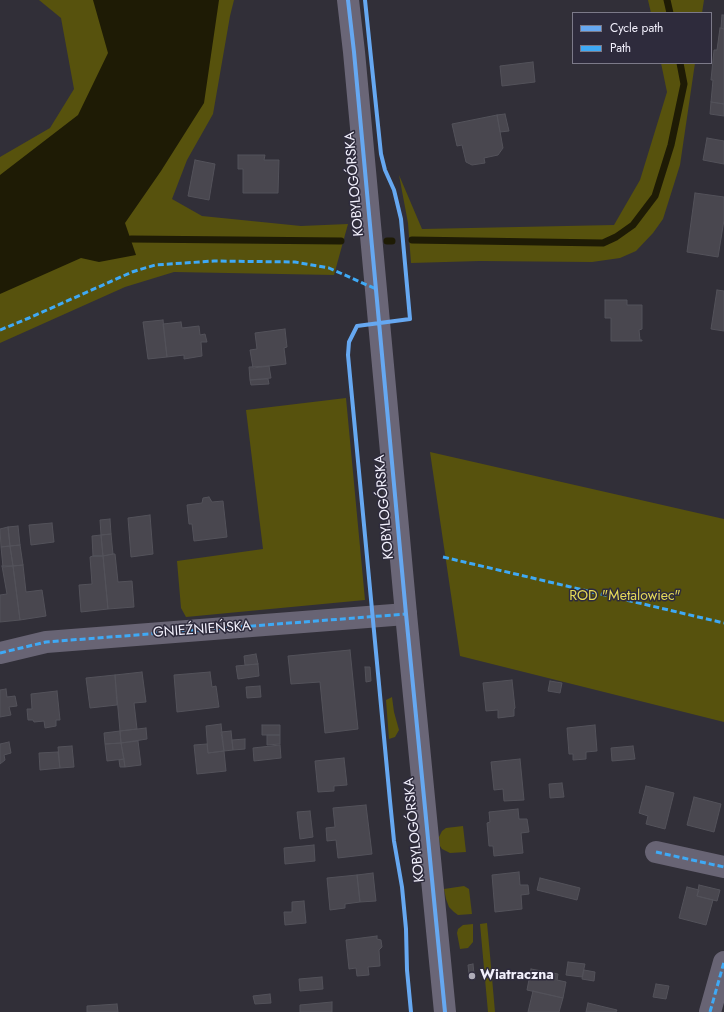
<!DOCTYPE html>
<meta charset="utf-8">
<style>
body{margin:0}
#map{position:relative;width:724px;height:1012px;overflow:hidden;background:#312f38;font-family:Jost,sans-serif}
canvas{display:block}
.legend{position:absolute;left:572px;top:12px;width:140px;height:52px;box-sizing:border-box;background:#2e2b3c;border:1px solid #7c7a89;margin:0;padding:5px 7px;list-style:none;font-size:12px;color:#f2f0fc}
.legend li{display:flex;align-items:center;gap:8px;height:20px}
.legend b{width:20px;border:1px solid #7c7a89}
</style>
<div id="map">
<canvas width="724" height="1012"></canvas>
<ul class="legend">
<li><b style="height:5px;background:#66a8f1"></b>Cycle path</li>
<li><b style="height:5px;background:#3fa9f5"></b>Path</li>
</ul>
</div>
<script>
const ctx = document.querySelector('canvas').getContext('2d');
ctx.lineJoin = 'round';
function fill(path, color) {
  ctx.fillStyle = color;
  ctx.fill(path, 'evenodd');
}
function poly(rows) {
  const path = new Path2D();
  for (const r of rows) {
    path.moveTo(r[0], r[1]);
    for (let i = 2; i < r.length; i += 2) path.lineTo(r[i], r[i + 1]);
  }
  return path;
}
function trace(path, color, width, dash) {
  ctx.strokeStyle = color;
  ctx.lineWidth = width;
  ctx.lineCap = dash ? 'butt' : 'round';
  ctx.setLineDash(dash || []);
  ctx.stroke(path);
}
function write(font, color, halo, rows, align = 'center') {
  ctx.font = font + ' Jost,sans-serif';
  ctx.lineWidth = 3;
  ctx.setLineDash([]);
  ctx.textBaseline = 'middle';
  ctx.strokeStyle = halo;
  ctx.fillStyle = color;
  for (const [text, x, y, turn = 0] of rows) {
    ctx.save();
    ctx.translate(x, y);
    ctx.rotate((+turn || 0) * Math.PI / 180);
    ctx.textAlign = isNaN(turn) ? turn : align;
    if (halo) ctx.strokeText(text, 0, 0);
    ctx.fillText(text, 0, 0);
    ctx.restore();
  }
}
fill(poly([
 [39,0,234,0,230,16,213,114,187,160,172,199,202,216,301,226,348,224,334,275,174,272,125,287,0,343,0,157,50,128,74,89,61,18],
 [648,0,704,0,702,13,651,13],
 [661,63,695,63,680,165,663,219,653,233,636,251,620,258,592,262,480,261,411,263,408,223,399,175,422,229,614,225,640,180,667,92],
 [346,398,365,600,186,617,181,608,177,561,263,549,246,410],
 [430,452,724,519,724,722,460,656],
 [392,697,394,712,399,730,395,737,389,739,386,700],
 [463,826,466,852,450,853,442,849,440,846,439,837,442,831,446,828],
 [464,886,469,889,472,914,458,915,454,912,449,907,446,899,444,889],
 [487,923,490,955,495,1012,488,1012,480,924],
 [473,924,473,942,468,948,460,949,457,933,458,929,463,925]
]), '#57520d');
fill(poly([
 [93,0,219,0,204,103,161,171,125,223,136,255,99,262,81,258,0,294,0,175,78,115,108,53]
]), '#1e1b05');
trace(poly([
 [667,0,670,13],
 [131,239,341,241],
 [412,240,603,243,616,237,633,225,655,196,671,145,684,84,680,63],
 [387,241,392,241]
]), '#1e1b05', 7);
const building = poly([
 [722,15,724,15,724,29,721,28,722,15],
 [720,28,724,29,724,104,711,102,713,80,711,80,714,50,717,50,720,28],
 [533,62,535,82,502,86,500,66,533,62],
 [711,102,724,104,724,116,710,114,711,102],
 [505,114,509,131,500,132,497,115,505,114],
 [497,115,503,148,498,155,484,158,485,163,472,165,466,162,462,145,457,146,452,124,497,115],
 [707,138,724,141,724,164,703,160,707,138],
 [238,155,265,155,264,160,279,160,278,193,243,193,243,169,238,169,238,155],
 [195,160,215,164,209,200,188,196,195,160],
 [695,193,724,197,724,220,718,257,687,252,695,193],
 [717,290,724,291,724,331,711,329,717,290],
 [605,300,627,300,627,305,642,305,642,329,639,330,640,340,642,340,642,341,611,341,611,318,605,318,605,300],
 [163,320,167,357,148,359,143,322,163,320],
 [181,322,182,328,199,326,200,335,205,334,207,342,201,342,202,356,184,359,184,355,167,357,163,324,181,322],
 [285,329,287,347,284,348,286,364,253,368,250,350,257,349,255,333,285,329],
 [269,366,271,378,250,380,249,367,269,366],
 [268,379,269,384,251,385,250,380,268,379],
 [209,497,212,502,223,501,227,537,194,541,192,524,189,524,187,505,202,503,203,498,209,497],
 [150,515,153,554,131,557,128,518,150,515],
 [110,519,111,534,101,535,100,520,110,519],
 [52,523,54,542,31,545,29,525,52,523],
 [18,526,20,545,10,546,8,527,18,526],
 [8,527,10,546,1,547,0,529,8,527],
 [111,534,113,554,103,556,101,535,111,534],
 [101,535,103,556,93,556,92,536,101,535],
 [20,545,23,565,13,566,10,546,20,545],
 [10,546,13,566,3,567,1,547,10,546],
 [113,554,115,554,118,582,132,581,134,607,108,609,103,556,113,554],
 [93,556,103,556,108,609,81,612,79,585,92,584,90,557,93,556],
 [23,565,26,592,42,590,46,616,20,620,13,566,23,565],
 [2,566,13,566,20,620,0,622,0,595,7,594,2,566],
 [350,650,358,729,325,733,320,682,291,684,288,656,350,650],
 [256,654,258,664,245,665,244,656,256,654],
 [258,664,259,676,238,679,236,666,258,664],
 [365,667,370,667,371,681,366,682,365,667],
 [142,672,146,702,134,703,137,729,120,731,115,675,142,672],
 [210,672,212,687,216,686,219,707,177,712,174,675,210,672],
 [115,675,117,705,90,708,86,678,115,675],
 [512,680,515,708,514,709,514,716,498,718,498,710,486,711,483,683,512,680],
 [550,681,562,683,560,693,548,691,550,681],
 [260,686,261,697,247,698,246,687,260,686],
 [6,689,7,697,15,696,17,706,9,707,11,715,0,717,0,690,6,689],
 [57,691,60,720,56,720,56,726,45,728,44,721,34,722,33,720,28,720,27,709,32,709,31,694,57,691],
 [221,724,224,751,208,753,206,726,221,724],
 [262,725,280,725,280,735,262,735,262,725],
 [595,725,597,751,586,752,586,759,573,760,573,754,569,754,567,728,595,725],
 [146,728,147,739,121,743,120,731,146,728],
 [120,731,121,743,105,744,104,733,120,731],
 [231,731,233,750,224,751,221,732,231,731],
 [267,735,280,735,280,744,267,745,267,735],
 [245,739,245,749,233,750,232,740,245,739],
 [138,741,141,765,125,767,121,743,138,741],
 [9,742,11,753,4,755,5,760,0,764,0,744,9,742],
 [121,743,124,759,107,761,105,744,121,743],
 [207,744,208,753,224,751,226,771,197,774,194,745,207,744],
 [280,745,281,758,254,761,253,748,280,745],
 [72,746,74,767,60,768,58,747,72,746],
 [633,746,635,759,612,761,611,748,633,746],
 [58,752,60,768,40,770,39,753,58,752],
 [344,758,347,785,334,786,334,791,318,792,315,761,344,758],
 [124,759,125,767,120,767,119,760,124,759],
 [520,759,524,800,504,801,503,789,494,790,491,762,520,759],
 [562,783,564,797,550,798,549,784,562,783],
 [646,786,674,793,665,829,646,824,648,816,639,813,646,786],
 [694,797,721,804,714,832,687,825,694,797],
 [366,805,372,854,338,858,336,840,327,841,326,828,335,827,333,808,366,805],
 [518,809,519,819,527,819,529,832,521,833,523,853,494,856,493,846,489,846,487,823,490,822,489,812,518,809],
 [310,811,313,837,300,839,297,812,310,811],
 [314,845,315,861,285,864,284,848,314,845],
 [519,872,520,885,528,885,529,894,521,895,522,909,495,912,492,875,519,872],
 [373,873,376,901,360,902,357,875,373,873],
 [357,875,360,902,345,904,345,908,330,910,327,878,357,875],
 [540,878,580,888,577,900,537,890,540,878],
 [699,885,720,890,717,901,697,896,699,885],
 [687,887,699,890,697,896,713,900,706,925,679,918,687,887],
 [304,901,306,923,285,925,284,912,292,912,292,902,304,901],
 [377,936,377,939,381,940,382,947,379,950,380,966,368,967,369,975,357,976,356,968,349,969,346,940,377,936],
 [568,962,585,964,582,977,566,975,568,962],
 [473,964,474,974,469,975,468,965,473,964],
 [531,969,558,974,557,980,566,982,563,998,527,990,531,969],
 [584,970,595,972,594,981,582,979,584,970],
 [322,977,323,989,300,991,299,979,322,977],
 [656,984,669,986,666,999,653,997,656,984],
 [533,991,563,998,559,1012,528,1012,533,991],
 [270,994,271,1003,255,1004,253,996,270,994],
 [332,1002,332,1012,300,1012,300,1005,332,1002],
 [588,1003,617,1010,616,1012,586,1012,588,1003],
 [117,1004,118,1012,87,1012,87,1006,117,1004]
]);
fill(building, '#49474f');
trace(building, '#53525a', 1);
trace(poly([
 [0,653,46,642,406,614],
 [656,852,724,867],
 [710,1012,724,962]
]), '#686474', 22);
trace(poly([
 [348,0,354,52,406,614,445,1012]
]), '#6a6677', 22);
trace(poly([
 [0,330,29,318,132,272,155,265,214,261,295,262,329,268,376,289],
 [443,557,724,623],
 [0,653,46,642,406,614],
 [656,852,724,867],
 [710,1012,724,962]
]), '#3fa9f5', 3, [6, 3]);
trace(poly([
 [348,0,354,52,406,614,445,1012],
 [365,0,381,154,385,170,394,190,401,219,410,319,357,326,349,342,348,355,390,801,394,841,402,887,406,929,407,970,411,1012]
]), '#66a8f1', 4);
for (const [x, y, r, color] of [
 [472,976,4,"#aeacb7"]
]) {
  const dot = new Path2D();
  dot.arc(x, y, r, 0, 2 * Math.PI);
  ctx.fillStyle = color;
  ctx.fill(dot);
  trace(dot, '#2e2b3c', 1.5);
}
write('14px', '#f2f0fc', '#2e2b3c', [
 ["KOBYLOGÓRSKA",355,184,-95],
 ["KOBYLOGÓRSKA",385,507,-95],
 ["GNIEŹNIEŃSKA",202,630,-4],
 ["KOBYLOGÓRSKA",415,830,-96]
]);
write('14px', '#e5da58', '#2e2b3c', [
 ["ROD \"Metalowiec\"",625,597]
]);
write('bold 14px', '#f2f0fc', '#2e2b3c', [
 ["Wiatraczna",480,976]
], 'left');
</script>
